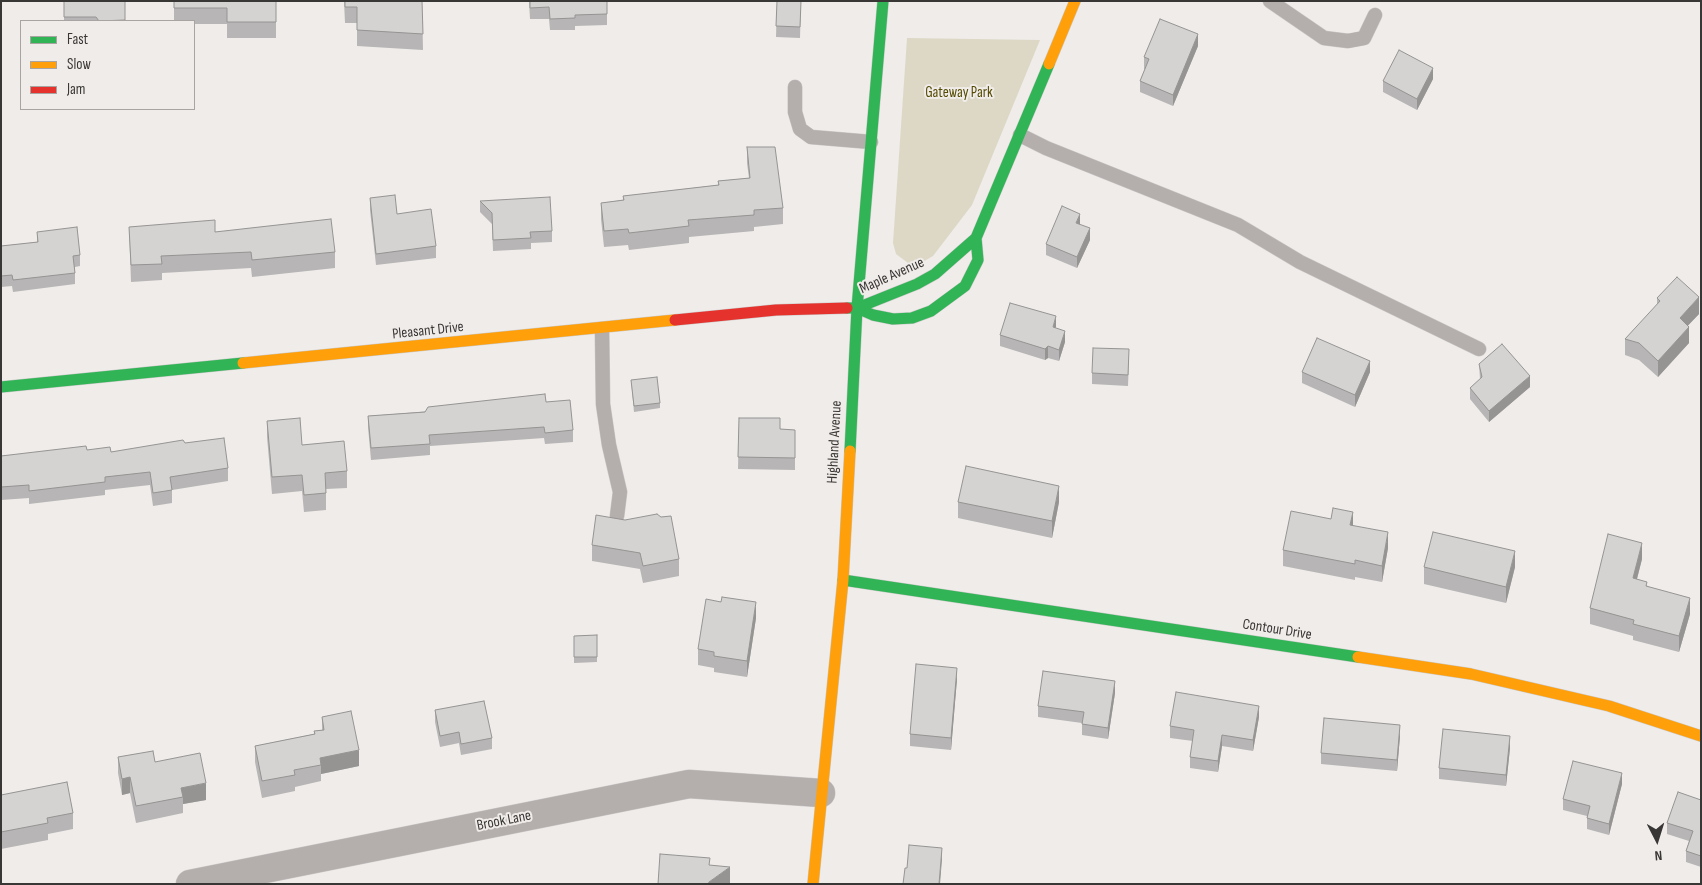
<!DOCTYPE html>
<style>
body{margin:0}
#map{position:relative;width:1702px;height:885px;overflow:hidden;background:#efecea;font-family:"Sofia Sans Condensed",sans-serif}
canvas{display:block}
.frame{position:absolute;inset:0;border:2px solid #393736;pointer-events:none}
.legend{position:absolute;left:20px;top:20px;width:175px;height:90px;box-sizing:border-box;background:#f0ece9;border:1px solid #a7a4a1;margin:0;padding:6px 9px;list-style:none;font-size:15px;color:#393736}
.legend li{display:flex;align-items:center;gap:10px;height:25px}
.legend b{width:25px;border:1px solid #a7a4a1}
.north{position:absolute;left:1632px;top:815px;width:50px;height:50px;-webkit-text-stroke:4px #f0ece9;paint-order:stroke;rotate:175deg;font-size:14px;font-weight:700;line-height:20px;text-align:center;color:#393736}
.north::after{content:'';display:block;margin:auto;width:18px;height:22px;background:#393736;clip-path:polygon(50% 0,100% 100%,50% 72%,0 100%)}
</style>
<div id="map">
<canvas width="1702" height="885"></canvas>
<div class="frame"></div>
<ul class="legend">
<li><b style="height:6px;background:#30b455"></b>Fast</li>
<li><b style="height:6px;background:#ff9f0a"></b>Slow</li>
<li><b style="height:6px;background:#e5322d"></b>Jam</li>
</ul>
<div class="north">N</div>
</div>
<script>
const ctx = document.querySelector('canvas').getContext('2d');
ctx.lineJoin = 'round';
function fill(path, color) {
  ctx.fillStyle = color;
  ctx.fill(path, 'evenodd');
}
function poly(rows) {
  const path = new Path2D();
  for (const r of rows) {
    path.moveTo(r[0], r[1]);
    for (let i = 2; i < r.length; i += 2) path.lineTo(r[i], r[i + 1]);
  }
  return path;
}
function trace(path, color, width, dash) {
  ctx.strokeStyle = color;
  ctx.lineWidth = width;
  ctx.lineCap = dash ? 'butt' : 'round';
  ctx.setLineDash(dash || []);
  ctx.stroke(path);
}
function write(font, color, halo, rows, align = 'center') {
  ctx.font = font + ' "Sofia Sans Condensed",sans-serif';
  ctx.lineWidth = 4;
  ctx.setLineDash([]);
  ctx.textBaseline = 'middle';
  ctx.strokeStyle = halo;
  ctx.fillStyle = color;
  for (const [text, x, y, turn = 0] of rows) {
    ctx.save();
    ctx.translate(x, y);
    ctx.rotate((+turn || 0) * Math.PI / 180);
    ctx.textAlign = isNaN(turn) ? turn : align;
    if (halo) ctx.strokeText(text, 0, 0);
    ctx.fillText(text, 0, 0);
    ctx.restore();
  }
}
fill(poly([
 [907,38,1040,40,972,205,933,256,921,263,908,263,896,254,893,243]
]), '#ddd8c5');
const lane = poly([
 [1270,1,1324,38,1348,41,1364,38,1375,15],
 [795,87,795,112,800,129,811,137,871,142],
 [1020,135,1046,148,1238,225,1300,262,1479,349],
 [602,329,603,404,609,445,620,492,617,516]
]);
const street = poly([
 [190,884,689,784,821,793]
]);
const fast = poly([
 [847,308,857,308,873,315,893,319,912,318,931,311,965,286,978,260,976,238],
 [857,308,917,284,935,274,976,238,1049,64],
 [1,387,243,363],
 [850,451,857,308,883,1],
 [843,580,1358,657]
]);
const slow = poly([
 [1049,64,1075,1],
 [243,363,675,320],
 [1358,657,1471,674,1609,706,1701,736],
 [813,884,843,580,850,451]
]);
const jam = poly([
 [675,320,776,310,847,308]
]);
trace(lane, '#cac8c7', 15);
trace(street, '#cac8c7', 29);
trace(fast, '#cac8c7', 12);
trace(slow, '#cac8c7', 12);
trace(jam, '#cac8c7', 12);
trace(lane, '#b4aead', 14);
trace(street, '#b4aead', 28);
trace(fast, '#30b455', 11);
trace(slow, '#ff9f0a', 11);
trace(jam, '#e5322d', 11);
fill(poly([
 [64,1,125,1,125,21,64,21],
 [174,1,276,1,276,38,227,38,227,24,194,24,194,21,174,21],
 [344,1,422,1,423,50,357,46,357,23,345,23],
 [529,1,607,1,607,25,575,26,575,30,550,30,549,19,530,19],
 [777,1,801,1,800,38,776,37],
 [1198,46,1173,106,1140,92,1140,81,1145,69,1144,69,1144,57],
 [1433,79,1417,110,1383,92,1383,81],
 [747,147,783,208,783,224,754,227,754,231,689,237,689,243,629,250,628,245,604,247,601,219,601,203,623,200,623,196,718,185,718,181,749,178,747,163],
 [370,198,397,214,436,246,436,258,376,265,370,210],
 [480,201,552,231,552,242,531,243,531,249,493,251,492,224,480,212],
 [1080,225,1090,240,1077,268,1046,255,1046,244],
 [129,227,215,232,335,252,335,268,252,277,251,268,162,273,162,280,131,282],
 [37,232,80,255,80,266,75,267,75,284,13,292,12,286,1,287,1,246,37,242],
 [1657,298,1699,314,1688,325,1689,343,1658,377,1639,360,1625,355,1625,339,1657,305],
 [1056,328,1065,342,1059,361,1048,358,1045,360,1000,346,1000,335],
 [1129,360,1128,386,1092,384,1092,373],
 [1479,364,1530,387,1489,422,1470,399,1470,388,1480,379],
 [1302,372,1370,372,1355,407,1302,383],
 [631,380,660,403,660,408,634,412],
 [546,402,573,430,573,442,545,444,544,438,430,446,430,455,371,460,368,427,368,416],
 [739,418,780,429,795,430,795,470,738,469],
 [267,421,302,445,347,471,347,488,326,489,326,510,304,512,302,491,272,494,267,437],
 [185,443,228,468,228,481,172,490,172,503,153,506,150,485,105,490,105,495,29,504,29,498,1,500,1,456,87,450,111,452],
 [958,502,1059,502,1052,538,958,518],
 [625,520,679,559,679,576,643,583,640,569,592,561,592,545],
 [1353,525,1388,548,1382,582,1355,577,1355,580,1283,566,1283,550],
 [1642,559,1637,579,1690,614,1679,652,1633,640,1633,636,1590,624,1590,608],
 [1424,567,1515,567,1506,603,1424,584],
 [756,618,747,677,714,672,714,668,698,665,698,649],
 [597,635,597,662,574,663,574,636],
 [957,679,951,750,910,746,910,734],
 [1115,693,1108,739,1082,735,1082,723,1038,717,1038,706],
 [435,710,492,738,492,749,461,755,459,743,440,747,435,722],
 [322,717,359,766,321,774,321,781,295,787,295,791,262,798,255,762,255,746,314,734,314,731,322,730],
 [1259,717,1253,751,1222,746,1218,772,1190,768,1190,757,1193,741,1170,738,1170,726],
 [1400,736,1397,771,1321,764,1321,753],
 [1510,748,1506,786,1439,779,1439,768],
 [118,757,155,762,206,800,183,804,183,813,136,823,130,793,122,795,118,773],
 [1622,784,1609,835,1587,829,1587,816,1563,810,1563,799],
 [1,795,73,813,73,829,48,834,48,840,1,849],
 [1701,800,1701,867,1686,862,1686,851,1689,841,1667,834,1667,823]
]), '#b7b5b5');
fill(poly([
 [1198,34,1198,46,1173,106,1173,95],
 [1433,68,1433,79,1417,110,1417,99],
 [1080,214,1080,225,1076,223],
 [1090,228,1090,240,1077,268,1077,257],
 [1699,297,1699,314,1680,334,1680,318],
 [1056,316,1056,327,1053,338,1053,327],
 [1689,327,1689,343,1658,377,1658,361],
 [1065,331,1065,342,1059,361,1059,350],
 [1048,346,1048,358,1045,360,1045,349],
 [1370,361,1370,372,1355,407,1355,395],
 [1530,376,1530,387,1489,422,1489,411],
 [1059,486,1059,502,1052,538,1052,521],
 [1353,512,1353,528,1350,525],
 [1388,532,1388,548,1382,582,1382,566],
 [1642,543,1642,559,1633,594,1633,578],
 [1515,551,1515,567,1506,603,1506,587],
 [1690,598,1690,614,1679,652,1679,636],
 [756,602,756,618,747,677,747,661],
 [957,668,957,679,951,750,951,738],
 [1115,681,1115,693,1108,739,1108,728],
 [1259,706,1259,717,1253,751,1253,740],
 [1400,725,1400,736,1397,771,1397,760],
 [1222,735,1222,746,1218,772,1218,761],
 [1510,736,1510,748,1506,786,1506,775],
 [359,750,359,766,321,774,321,765,320,758],
 [1622,773,1622,784,1609,835,1609,824],
 [130,777,130,793,122,795,122,779],
 [206,783,206,800,183,804,183,797,181,788],
 [942,848,942,859,940,884,939,884],
 [730,867,730,883,729,884,708,884,709,882]
]), '#959493');
const building = poly([
 [64,1,125,1,125,20,99,21,96,17,64,17,64,1],
 [174,1,276,1,276,22,227,22,227,8,174,8,174,1],
 [345,1,422,1,423,34,357,30,357,7,345,7,345,1],
 [530,1,607,1,607,14,575,15,575,18,550,19,549,7,530,8,530,1],
 [777,1,801,1,800,27,776,26,777,1],
 [1160,19,1198,34,1173,95,1140,81,1149,59,1144,57,1160,19],
 [1399,50,1433,68,1417,99,1383,81,1399,50],
 [747,147,775,147,783,208,754,210,754,215,688,220,689,226,629,233,628,229,604,231,601,203,624,200,623,196,719,185,718,181,750,178,747,147],
 [395,195,397,214,431,209,436,246,376,254,370,198,395,195],
 [550,197,552,231,530,232,531,238,493,240,492,213,480,201,550,197],
 [1062,206,1080,214,1076,223,1090,228,1077,257,1046,244,1062,206],
 [331,219,335,252,252,260,251,252,161,256,162,264,131,265,129,227,215,220,215,232,331,219],
 [77,227,80,255,73,256,75,273,13,280,12,275,1,276,1,246,38,242,37,232,77,227],
 [1677,277,1699,297,1680,318,1689,327,1658,361,1639,343,1625,339,1660,301,1657,298,1677,277],
 [1010,303,1056,316,1053,327,1065,331,1059,350,1048,346,1045,349,1000,335,1010,303],
 [1317,338,1370,361,1355,395,1302,372,1317,338],
 [1502,344,1530,376,1489,411,1470,388,1482,377,1479,364,1502,344],
 [1093,348,1129,349,1128,375,1092,373,1093,348],
 [657,377,660,403,634,406,631,380,657,377],
 [545,394,546,402,570,400,573,430,545,433,544,427,429,435,430,444,371,448,368,416,425,412,428,407,545,394],
 [300,418,302,445,344,441,347,471,325,473,326,493,304,495,302,475,272,477,267,421,300,418],
 [739,418,780,418,780,429,795,430,795,458,738,457,739,418],
 [224,438,228,468,170,477,172,490,153,493,150,472,105,477,105,482,29,491,29,485,1,487,1,456,86,446,87,450,110,447,111,452,183,440,185,443,224,438],
 [966,466,1059,486,1052,521,958,502,966,466],
 [1333,508,1353,512,1350,525,1388,532,1382,566,1355,560,1355,564,1283,550,1291,511,1331,519,1333,508],
 [657,514,661,517,671,516,679,559,643,566,640,553,592,545,596,515,625,520,657,514],
 [1433,532,1515,551,1506,587,1424,567,1433,532],
 [1608,534,1642,543,1633,578,1647,582,1646,586,1690,598,1679,636,1633,624,1634,620,1590,608,1608,534],
 [722,597,756,602,747,661,714,656,714,652,698,649,706,599,721,602,722,597],
 [597,635,597,657,574,657,574,636,597,635],
 [916,664,957,668,951,738,910,734,916,664],
 [1043,671,1115,681,1108,728,1082,724,1084,712,1038,706,1043,671],
 [1176,692,1259,706,1253,740,1222,735,1218,761,1190,757,1194,730,1170,726,1176,692],
 [484,701,492,738,461,744,459,732,440,736,435,710,484,701],
 [351,711,359,750,320,758,321,765,294,770,295,775,262,781,255,746,315,734,314,731,324,730,322,717,351,711],
 [1324,718,1400,725,1397,760,1321,753,1324,718],
 [1443,729,1510,736,1506,775,1439,768,1443,729],
 [153,751,155,762,200,753,206,783,181,788,183,797,136,806,130,777,122,779,118,757,153,751],
 [1573,761,1622,773,1609,824,1587,818,1590,806,1563,799,1573,761],
 [67,782,73,813,47,818,48,823,1,832,1,795,67,782],
 [1678,792,1701,800,1701,856,1686,851,1693,831,1667,823,1678,792],
 [909,845,942,848,939,884,903,884,905,868,907,868,909,845],
 [660,854,710,858,709,865,730,867,709,882,708,884,658,884,660,854]
]);
fill(building, '#d5d3d2');
trace(building, '#959493', 1);
write('15px', '#554b03', '#f0ece9', [
 ["Gateway Park",959,93]
]);
write('15px', '#393736', '#f0ece9', [
 ["Maple Avenue",892,276,-24],
 ["Pleasant Drive",428,331,-6],
 ["Highland Avenue",835,442,-87],
 ["Contour Drive",1277,630,9],
 ["Brook Lane",504,821,-11]
]);
</script>
